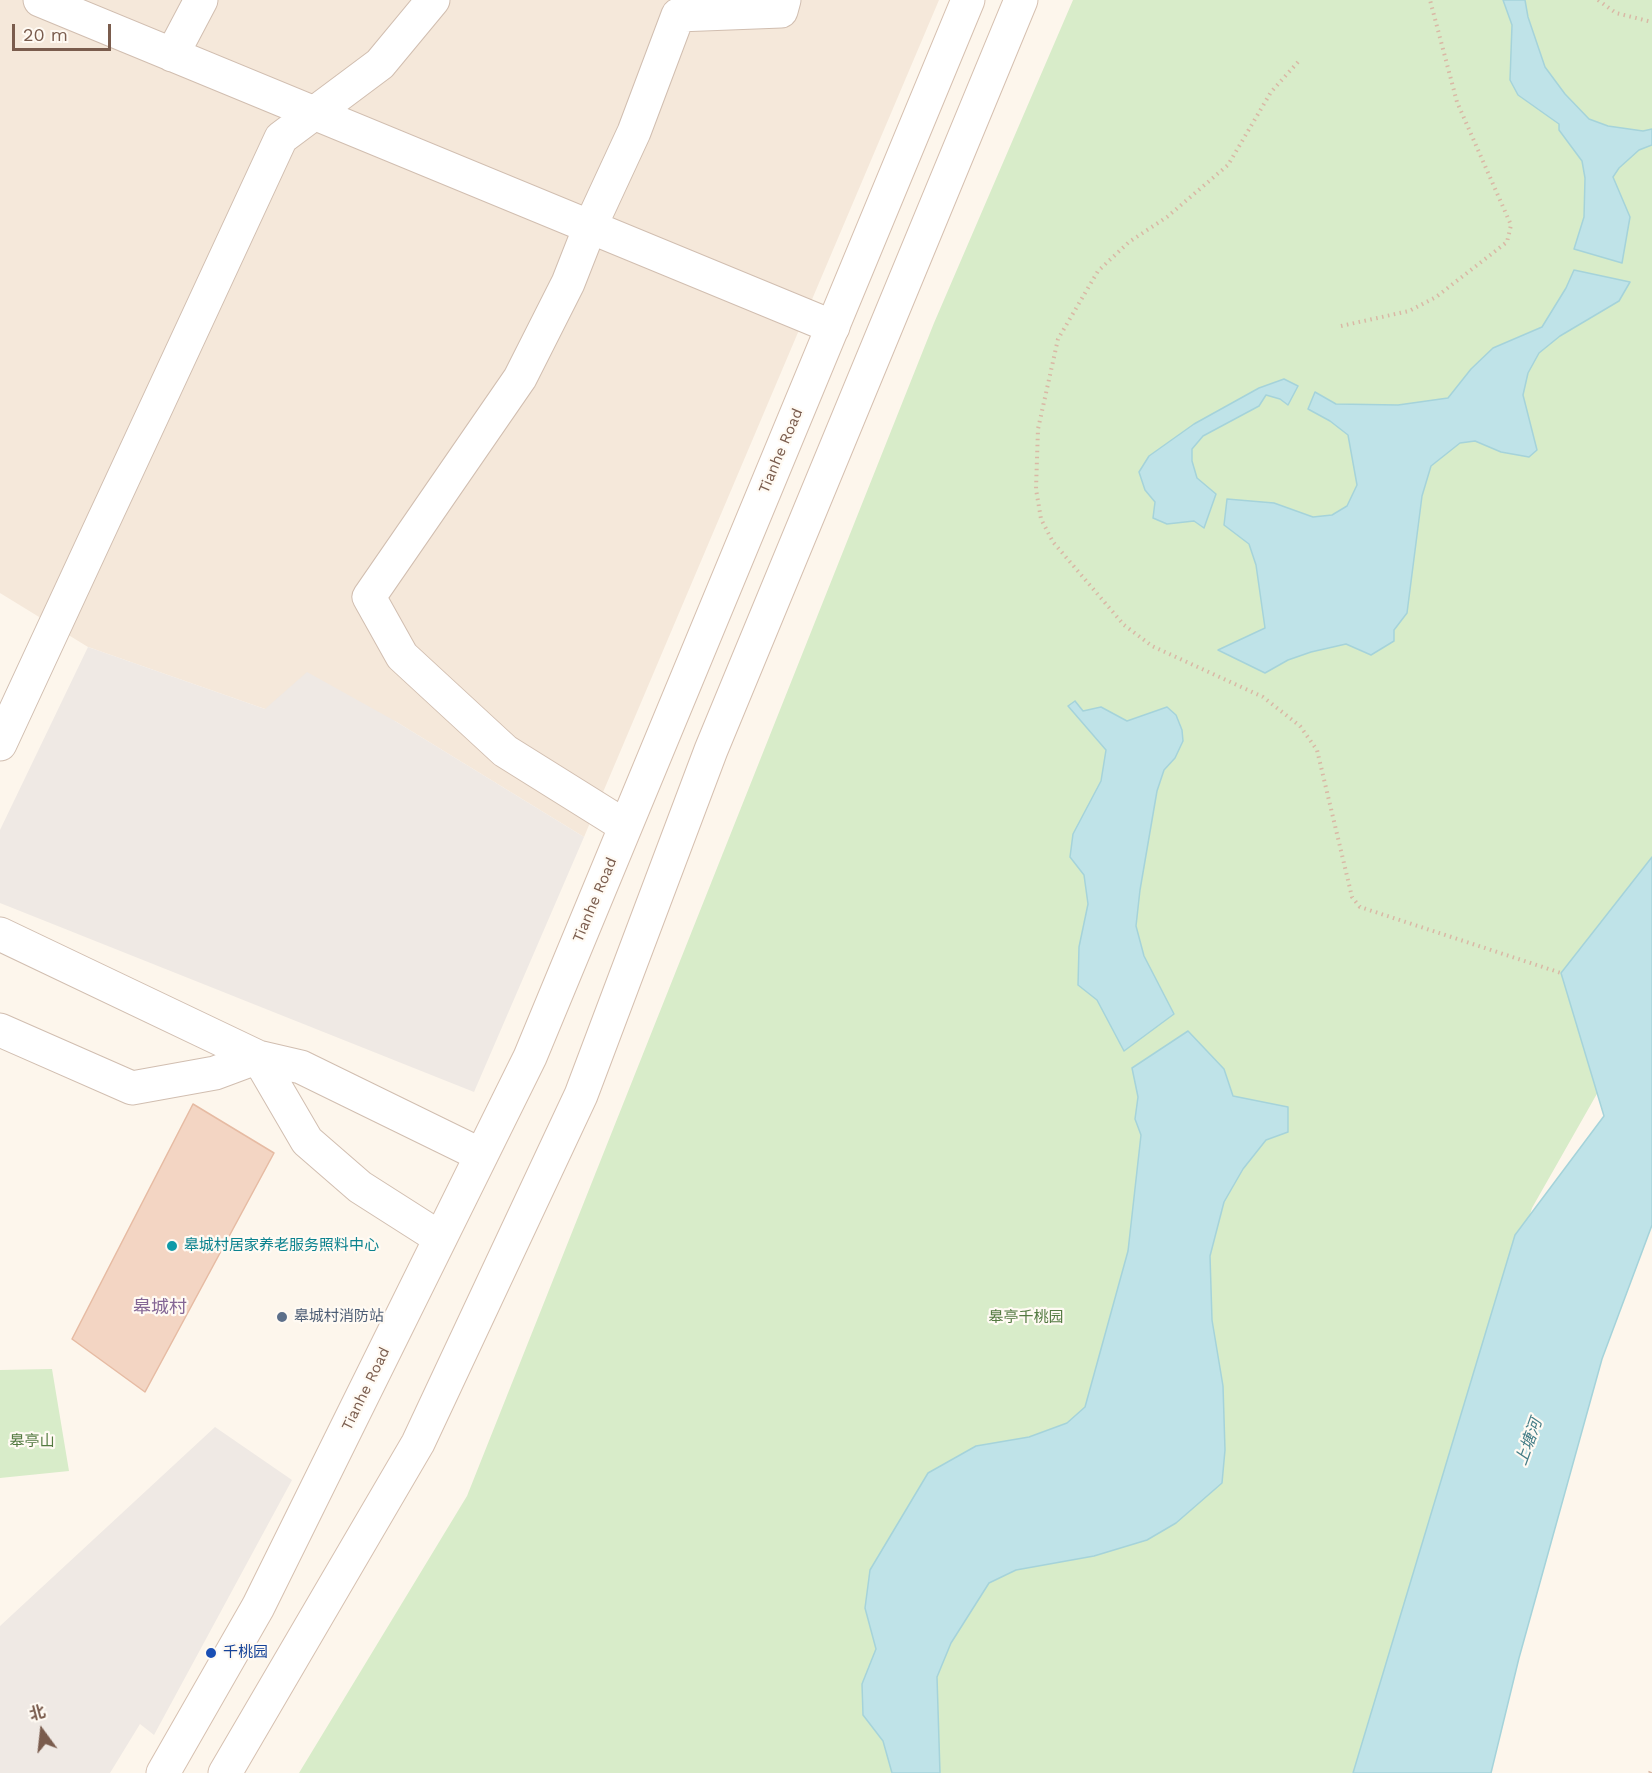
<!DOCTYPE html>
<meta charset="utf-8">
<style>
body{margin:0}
#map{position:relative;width:1652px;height:1773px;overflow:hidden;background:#fdf6ec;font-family:"Work Sans","Noto Sans SC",sans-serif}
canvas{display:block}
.north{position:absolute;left:12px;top:1701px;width:60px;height:60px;-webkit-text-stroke:4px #fffaf3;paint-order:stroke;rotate:345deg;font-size:16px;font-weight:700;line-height:24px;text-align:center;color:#7a5c4d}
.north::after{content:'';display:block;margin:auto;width:21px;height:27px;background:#7a5c4d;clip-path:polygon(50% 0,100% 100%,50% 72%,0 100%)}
.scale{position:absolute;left:12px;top:24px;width:99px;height:27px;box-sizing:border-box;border:3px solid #7a5c4d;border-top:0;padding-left:8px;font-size:18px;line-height:21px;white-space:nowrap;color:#7a5c4d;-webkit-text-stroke:4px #fffaf3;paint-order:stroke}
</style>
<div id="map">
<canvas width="1652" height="1773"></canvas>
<div class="north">北</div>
<div class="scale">20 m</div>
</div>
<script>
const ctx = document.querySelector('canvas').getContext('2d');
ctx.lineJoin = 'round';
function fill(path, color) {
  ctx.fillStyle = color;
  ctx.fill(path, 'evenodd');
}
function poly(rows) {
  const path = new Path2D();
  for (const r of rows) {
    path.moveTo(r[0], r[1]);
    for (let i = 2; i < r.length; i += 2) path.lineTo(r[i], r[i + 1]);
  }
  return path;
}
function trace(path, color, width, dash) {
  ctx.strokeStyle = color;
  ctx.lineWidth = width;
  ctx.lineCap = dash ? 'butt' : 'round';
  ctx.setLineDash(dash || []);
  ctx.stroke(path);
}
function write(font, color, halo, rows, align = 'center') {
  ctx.font = font + ' "Work Sans","Noto Sans SC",sans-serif';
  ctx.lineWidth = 4.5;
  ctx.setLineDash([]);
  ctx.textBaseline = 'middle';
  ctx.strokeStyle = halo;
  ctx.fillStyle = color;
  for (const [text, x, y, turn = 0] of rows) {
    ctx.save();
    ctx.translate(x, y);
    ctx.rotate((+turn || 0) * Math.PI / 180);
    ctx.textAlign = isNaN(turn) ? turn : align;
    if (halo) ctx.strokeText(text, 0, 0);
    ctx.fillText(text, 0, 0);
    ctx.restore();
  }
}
fill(poly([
 [0,0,939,0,584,837,395,721,265,709,88,647,0,593]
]), '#f5e8da');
fill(poly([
 [88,647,265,709,307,672,395,721,584,837,474,1092,0,903,0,830],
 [215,1427,292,1480,154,1735,140,1724,110,1773,0,1773,0,1626]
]), '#efe9e4');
fill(poly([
 [1073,0,1652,0,1652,997,1532,1208,1362,1773,299,1773,467,1496,934,323],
 [52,1369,69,1471,0,1478,0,1370]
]), '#d8ecc9');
const water = poly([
 [1503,0,1525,0,1528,17,1545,67,1565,94,1589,119,1608,126,1643,131,1652,129,1652,145,1639,150,1619,168,1613,177,1630,217,1622,263,1574,249,1584,217,1585,178,1582,161,1559,130,1559,124,1518,95,1510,80,1512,25,1503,0],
 [1574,270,1630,282,1619,301,1560,336,1539,353,1528,373,1523,395,1537,450,1529,457,1501,452,1475,441,1460,443,1431,466,1422,496,1407,613,1394,630,1394,641,1371,655,1346,644,1311,652,1288,660,1265,673,1218,650,1265,628,1256,565,1249,544,1224,525,1227,499,1274,503,1313,517,1332,515,1347,506,1357,485,1348,435,1330,421,1308,409,1315,392,1336,404,1398,405,1448,398,1471,369,1493,348,1542,327,1566,288,1574,270],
 [1284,379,1298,386,1288,405,1280,399,1266,395,1259,406,1203,436,1192,449,1192,461,1197,478,1216,494,1204,528,1194,521,1167,524,1153,518,1155,502,1145,490,1139,472,1149,456,1194,424,1259,388,1284,379],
 [1075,701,1083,711,1101,707,1127,721,1167,707,1176,715,1182,730,1183,741,1175,758,1164,770,1157,791,1140,890,1136,926,1144,956,1174,1014,1124,1051,1097,1000,1078,985,1079,947,1088,904,1084,875,1070,857,1073,834,1101,781,1106,750,1068,706,1075,701],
 [1652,857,1652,1225,1602,1359,1519,1658,1491,1773,1353,1773,1515,1235,1604,1116,1561,973,1652,857],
 [1188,1031,1224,1069,1233,1096,1288,1107,1288,1132,1266,1140,1243,1169,1224,1202,1210,1256,1212,1320,1223,1386,1225,1450,1222,1483,1176,1523,1147,1540,1094,1556,1016,1570,989,1583,951,1643,937,1677,940,1773,892,1773,883,1741,863,1715,862,1684,876,1649,865,1608,870,1570,928,1473,976,1446,1029,1437,1067,1423,1085,1407,1128,1251,1141,1135,1135,1119,1138,1097,1132,1068,1188,1031]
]);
fill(water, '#bfe3e8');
trace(water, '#a5d3da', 1.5);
const building = poly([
 [193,1104,274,1153,145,1392,72,1339,193,1104]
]);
fill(building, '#f3d5c3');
trace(building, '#e6bba3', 1.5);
const minor = poly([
 [40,0,833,327],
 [172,55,201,0],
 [0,744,281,138,380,64,433,0],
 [625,826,505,751,402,656,369,597,520,378,568,283,590,227,634,132,678,15,781,11,784,0],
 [0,934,258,1057,301,1067,481,1155],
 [0,1030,132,1088,215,1073,258,1057],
 [258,1057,307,1141,360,1187,440,1238]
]);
const secondary = poly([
 [163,1773,258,1607,530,1057,968,0],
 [225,1773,418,1443,581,1095,711,750,1021,0]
]);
trace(minor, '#d1beb0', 35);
trace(secondary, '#d6c0b0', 35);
trace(poly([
 [1598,0,1616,13,1652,22],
 [1298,62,1271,92,1228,165,1167,217,1129,242,1098,271,1058,339,1038,429,1036,489,1041,519,1053,542,1124,625,1152,646,1263,697,1300,726,1317,750,1352,897,1360,907,1561,973],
 [1341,326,1409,311,1436,297,1507,242,1511,225,1457,102,1430,0],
 [1650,1773,1652,1768]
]), '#d9b8a5', 4, [1.5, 4.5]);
trace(minor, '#fff', 33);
trace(secondary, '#fff', 33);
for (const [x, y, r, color] of [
 [172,1246,6,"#0f9aa8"],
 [282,1317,6,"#5c6f8a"],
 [211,1653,6,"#1a4fb4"]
]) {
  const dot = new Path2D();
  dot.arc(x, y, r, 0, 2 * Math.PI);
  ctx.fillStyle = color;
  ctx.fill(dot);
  trace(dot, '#fffaf3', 2);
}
write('15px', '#7a5c4d', '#fffaf3', [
 ["Tianhe Road",781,451,-67],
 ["Tianhe Road",595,900,-67],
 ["Tianhe Road",366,1389,-64]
]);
write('15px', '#0d838f', '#fffaf3', [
 ["皋城村居家养老服务照料中心",184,1246]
], 'left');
write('15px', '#4e5e75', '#fffaf3', [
 ["皋城村消防站",294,1317]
], 'left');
write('15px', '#537a41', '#fffaf3', [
 ["皋亭千桃园",1026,1318],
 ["皋亭山",32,1442]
]);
write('15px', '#164399', '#fffaf3', [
 ["千桃园",223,1653]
], 'left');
write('italic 16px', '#437c86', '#fffaf3', [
 ["上塘河",1529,1442,-70]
]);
write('18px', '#846695', '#fffaf3', [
 ["皋城村",160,1308]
]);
</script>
